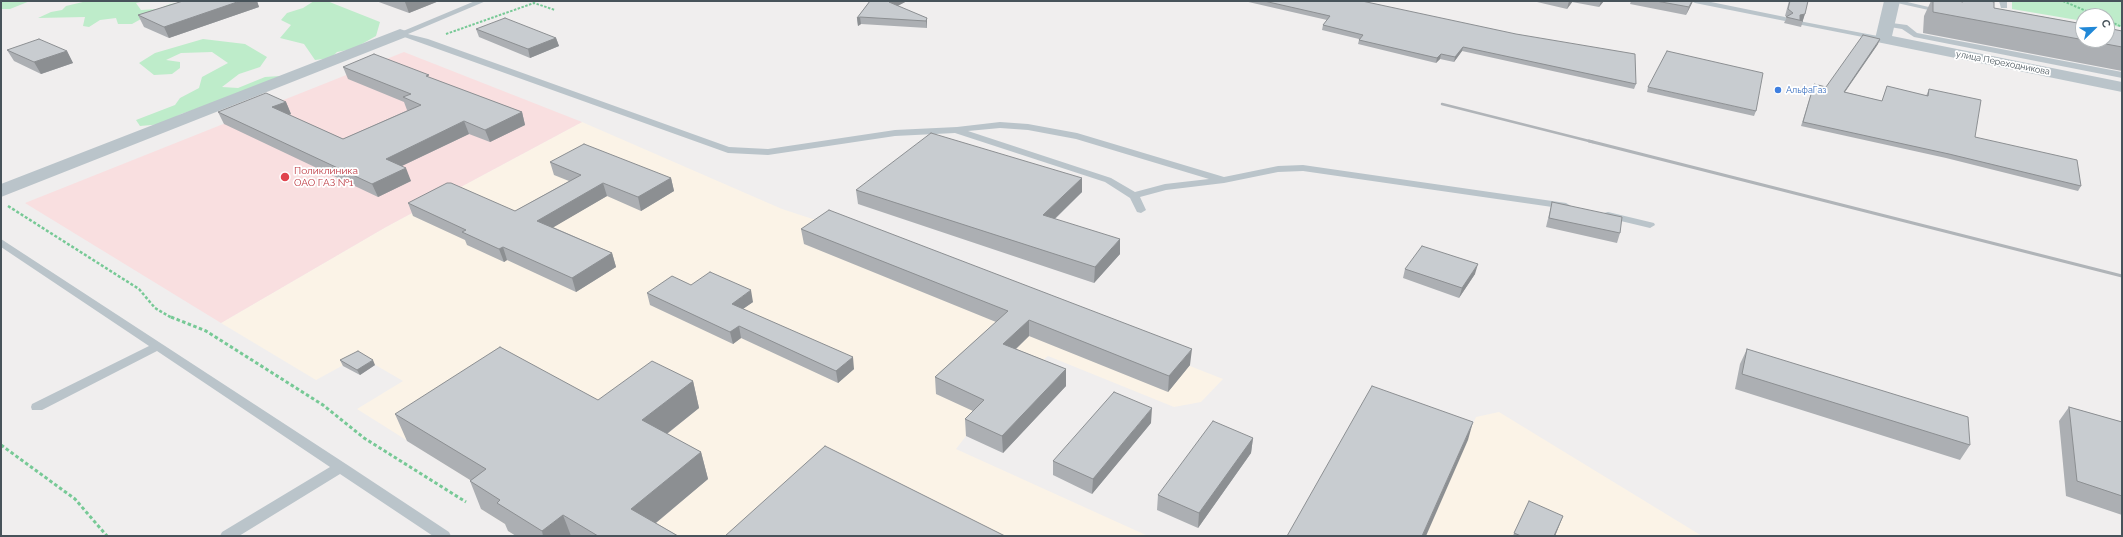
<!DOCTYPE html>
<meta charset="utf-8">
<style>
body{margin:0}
#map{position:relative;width:2123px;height:537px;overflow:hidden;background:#f0eeee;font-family:Raleway,sans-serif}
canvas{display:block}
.frame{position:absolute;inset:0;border:2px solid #47535a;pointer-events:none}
.north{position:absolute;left:2075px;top:8px;width:40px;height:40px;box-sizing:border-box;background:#fff;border:1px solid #b5babd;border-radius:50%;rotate:67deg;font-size:11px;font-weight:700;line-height:16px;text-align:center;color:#47535a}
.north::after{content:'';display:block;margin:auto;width:14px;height:18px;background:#2188d7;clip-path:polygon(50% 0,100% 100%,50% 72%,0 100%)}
</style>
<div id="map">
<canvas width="2123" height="537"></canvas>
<div class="frame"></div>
<div class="north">С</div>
</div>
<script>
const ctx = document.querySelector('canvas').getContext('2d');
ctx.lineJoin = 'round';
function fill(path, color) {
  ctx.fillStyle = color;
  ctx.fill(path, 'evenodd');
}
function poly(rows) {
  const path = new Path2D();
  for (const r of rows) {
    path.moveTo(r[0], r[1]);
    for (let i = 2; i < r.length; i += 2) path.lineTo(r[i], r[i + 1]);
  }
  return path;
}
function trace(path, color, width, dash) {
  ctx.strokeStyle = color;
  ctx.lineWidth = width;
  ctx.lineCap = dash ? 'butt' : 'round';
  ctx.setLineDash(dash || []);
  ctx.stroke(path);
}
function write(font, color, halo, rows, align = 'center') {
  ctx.font = font + ' Raleway,sans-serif';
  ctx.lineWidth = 3.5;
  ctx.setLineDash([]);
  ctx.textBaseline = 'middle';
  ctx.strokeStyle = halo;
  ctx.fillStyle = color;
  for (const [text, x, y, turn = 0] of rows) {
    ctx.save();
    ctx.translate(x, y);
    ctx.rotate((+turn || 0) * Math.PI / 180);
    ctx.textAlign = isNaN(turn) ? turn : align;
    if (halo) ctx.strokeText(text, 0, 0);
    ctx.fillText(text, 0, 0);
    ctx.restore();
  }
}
fill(poly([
 [582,122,782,209,831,225,1223,379,1201,402,1174,407,1048,356,1030,371,966,436,956,449,1148,536,516,536,508,531,511,528,481,509,497,497,357,409,403,381,360,356,316,380,221,323,386,227],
 [1499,412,1702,536,1426,536,1476,417]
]), '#fbf3e7');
fill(poly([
 [404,52,582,122,386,227,221,323,25,203]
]), '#f9dfe0');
fill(poly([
 [5,1,30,1,10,9,1,9,1,2],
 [87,1,145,1,136,3,141,10,158,9,170,4,192,1,155,13,139,15,141,19,132,24,118,24,116,18,100,20,89,27,83,26,85,17,38,18,51,12,62,10,66,6],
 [314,1,327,1,380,22,376,36,353,49,337,52,331,58,315,60,304,44,280,38,291,25,281,20,287,13,303,8],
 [2012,1,2122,1,2122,27,2107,25,2107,16,2083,16,2083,21,2012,9],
 [203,39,245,44,267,57,260,67,239,74,222,87,238,88,265,77,280,76,232,97,181,114,163,124,140,126,136,120,175,105,180,98,199,88,202,77,228,63,212,52,181,53,166,60,180,62,180,68,172,74,154,75,139,63,155,53]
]), '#beecca');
trace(poly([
 [2063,1,2098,16],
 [2107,20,2122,27],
 [446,34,534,3,555,10]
]), '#77c996', 2, [2.5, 1.5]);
trace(poly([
 [8,206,139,289,155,308,172,318]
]), '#77c996', 2.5, [3, 2]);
trace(poly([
 [171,317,206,331,323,405,364,438,466,502],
 [1,445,75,499,107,536]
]), '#77c996', 3, [3.5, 2.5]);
fill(poly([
 [475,1,486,1,408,34,428,39,729,147,768,149,895,130,957,127,1000,122,1028,124,1077,133,1224,177,1278,166,1303,165,1566,203,1571,206,1566,209,1303,171,1278,172,1224,183,1166,190,1140,197,1146,210,1141,213,1137,212,1130,198,1105,182,955,133,895,136,768,155,728,153,396,34,475,1],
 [1000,128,1028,130,1076,139,1209,179,1165,184,1135,192,1111,178,968,131,1000,128],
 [1691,1,1706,1,1785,17,1789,19,1785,21,1695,3,1691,1],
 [1888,1,1903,1,1946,11,1942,13,1888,1],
 [1999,1,2007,1,2007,8,2001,8,1999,1],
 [1799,21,1883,37,1887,39,1883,41,1802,25,1799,25,1799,21],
 [1884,22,1907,25,1917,33,2122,72,2122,78,1914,37,1902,29,1884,26,1884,22],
 [1608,212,1654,223,1655,225,1650,228,1604,217,1603,215,1604,213,1608,212],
 [1,239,346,464,449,532,451,536,433,536,340,474,239,536,220,536,222,532,330,467,157,351,42,410,32,410,31,407,32,404,149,346,1,247,1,239]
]), '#bac4ca');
fill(poly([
 [1884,1,1900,1,1892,36,2122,82,2122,92,1877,42,1875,39,1884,1],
 [400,29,406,31,408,34,406,37,1,197,1,184,400,29]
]), '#bac4ca');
trace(poly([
 [1,534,3,536]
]), '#b0b4b8', 1);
trace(poly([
 [1442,104,1593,142]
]), '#b0b4b8', 2.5);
trace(poly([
 [1589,141,2122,276]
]), '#b0b4b8', 3);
fill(poly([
 [183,1,257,1,259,7,169,38,144,27,138,15],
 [376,1,439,1,409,13],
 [870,1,907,1,897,6,927,18,927,28,861,24,858,26,857,18],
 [1244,1,1362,1,1636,84,1634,89,1462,51,1454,62,1440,59,1436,63,1358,44,1359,40,1359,39,1322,30,1323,25,1327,20],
 [1538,1,1604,1,1599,7,1572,2,1567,9,1537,2],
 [1631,1,1693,1,1686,15,1630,4],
 [1789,1,1808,1,1803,20,1802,20,1803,21,1801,27,1784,23,1787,17,1785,16],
 [1931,1,1990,1,1994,8,2122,31,2122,71,1923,33,1924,16],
 [476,29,556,38,559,46,530,58,479,37],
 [1878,44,1845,92,1882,101,1887,86,1926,96,1929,89,1975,137,2081,186,2078,191,1946,158,1801,126,1814,84,1826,87],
 [7,50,67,51,73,63,41,74,14,61],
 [343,67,430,78,522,112,525,125,490,142,469,134,402,166,411,181,378,197,224,124,218,112,286,102,291,114,289,115,343,139,408,110,407,110,404,102,348,79],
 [1648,87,1756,111,1754,116,1647,92],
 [550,162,671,178,674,191,641,211,607,196,553,227,612,253,616,267,576,292,507,260,504,262,467,245,465,240,413,216,408,203,515,211,569,181,554,175],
 [1082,178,1082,192,1055,219,1120,254,1094,283,858,204,856,190],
 [1552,202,1620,233,1617,243,1546,227],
 [801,229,1190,365,1168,392,1029,336,1016,349,1066,369,1066,386,1003,453,966,436,965,419,973,411,936,394,935,377,996,322,804,244],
 [1405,269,1475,274,1459,298,1403,278],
 [691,285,753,302,743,309,854,369,838,383,741,338,733,344,650,305,647,293],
 [1747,349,1970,445,1960,460,1735,389,1740,364],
 [340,360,375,365,360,375,343,366],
 [693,381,699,408,667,434,701,452,708,479,656,523,678,536,516,536,508,531,505,524,481,509,470,481,470,480,407,441,395,414,598,400],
 [2069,407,2122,422,2122,515,2066,496,2059,421],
 [1151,423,1092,494,1053,475,1053,461],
 [1253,438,1251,453,1198,528,1157,510,1158,495],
 [1563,516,1555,536,1513,536,1514,533]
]), '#acafb3');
fill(poly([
 [240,1,257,1,259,7,169,38,164,27],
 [408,1,439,1,409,13,405,2],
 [892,1,907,1,890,10,889,2],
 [1569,1,1573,1,1567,9],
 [1601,1,1604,1,1599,7],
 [1692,1,1693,1,1686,15,1689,7],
 [1805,14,1803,20,1798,20,1800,15],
 [860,17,861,24,858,26,857,18],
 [927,18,927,28,926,21],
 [556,38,559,46,530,58,528,49],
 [1880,39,1878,44,1842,96,1844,92],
 [1463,47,1462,51,1454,62,1455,57],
 [67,51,73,63,41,74,34,62],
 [1441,54,1440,59,1436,63,1437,58],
 [286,102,291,114,277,119,272,107],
 [522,112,525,125,490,142,485,130],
 [464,121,469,134,391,171,386,159],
 [406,168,411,181,378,197,372,184],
 [671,178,674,191,641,211,638,197],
 [1082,178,1082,192,1043,230,1043,215],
 [603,183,607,196,542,234,537,221],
 [1120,239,1120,254,1094,283,1095,267],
 [503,247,507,260,504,262,499,249],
 [612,253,616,267,576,292,572,278],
 [1478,264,1475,274,1459,298,1462,288],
 [751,290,753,302,734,315,732,304],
 [1029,320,1029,336,1004,360,1003,344],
 [739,326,741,338,733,344,730,332],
 [1192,349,1190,365,1168,392,1169,376],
 [853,357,854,369,838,383,836,371],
 [373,360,375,365,360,375,357,370],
 [1066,369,1066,386,1003,453,1002,436],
 [693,381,699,408,650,447,642,420],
 [1152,408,1151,423,1092,494,1093,479],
 [1473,422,1468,440,1426,536,1422,536],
 [1253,438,1251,453,1198,528,1199,513],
 [701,452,708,479,640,536,631,509],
 [563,515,571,536,543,536,542,531],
 [1563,516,1555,536,1554,536]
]), '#8c8f92');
const building = poly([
 [183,1,240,1,164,27,138,15,183,1],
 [870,1,892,1,889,2,927,18,926,21,860,17,857,18,870,1],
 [1264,1,1362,1,1516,34,1635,54,1636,84,1463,47,1455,57,1441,54,1437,58,1359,40,1363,35,1323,25,1330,16,1264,1],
 [1656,1,1692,1,1689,7,1656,1],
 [1790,1,1808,1,1805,14,1800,15,1800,20,1803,21,1786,17,1793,13,1788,9,1790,1],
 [1933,1,1958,1,1963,2,1963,1,1990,1,1994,2,1994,8,2083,24,2083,40,2107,40,2107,28,2122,31,2122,47,1933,12,1933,1],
 [505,18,556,38,528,49,476,29,505,18],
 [1863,35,1880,39,1844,92,1882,101,1887,86,1928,96,1929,89,1981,100,1975,137,2077,160,2081,186,1949,154,1803,122,1814,84,1826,87,1863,35],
 [39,39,67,51,34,62,7,50,39,39],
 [1667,51,1763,73,1756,111,1648,87,1667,51],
 [374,54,429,75,426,76,522,112,485,130,464,121,386,159,406,168,372,184,218,112,266,93,286,102,272,107,343,139,421,105,403,97,411,94,343,67,374,54],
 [931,133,1082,178,1043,215,1120,239,1095,267,856,190,931,133],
 [584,144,671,178,638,197,603,183,537,221,612,253,572,278,503,247,499,249,462,232,466,230,408,203,447,183,451,183,515,211,581,175,550,162,584,144],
 [1552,202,1622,217,1620,233,1549,218,1552,202],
 [829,210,1192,349,1169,376,1029,320,1003,344,1066,369,1002,436,965,419,984,400,935,377,1008,311,801,229,829,210],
 [1422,246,1478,264,1462,288,1405,269,1422,246],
 [710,272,751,290,732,304,853,357,836,371,739,326,730,332,647,293,672,276,691,285,710,272],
 [500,347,598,400,652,361,693,381,642,420,701,452,631,509,678,536,598,536,563,515,542,531,497,503,500,500,470,481,486,469,395,414,500,347],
 [1747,349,1968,417,1970,445,1742,374,1747,349],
 [358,351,373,360,357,370,340,360,358,351],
 [1372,386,1473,422,1422,536,1287,536,1372,386],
 [1114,392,1152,408,1093,479,1053,461,1114,392],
 [2069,407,2122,422,2122,496,2077,481,2069,407],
 [1213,421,1253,438,1199,513,1158,495,1213,421],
 [825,446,1005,536,725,536,825,446],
 [1529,501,1563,516,1554,536,1521,536,1514,533,1529,501]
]);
fill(building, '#c8ccd0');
trace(building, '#8c8f92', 1);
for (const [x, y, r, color] of [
 [1778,90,4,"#3f7fe0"],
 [285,177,5,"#e0444e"]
]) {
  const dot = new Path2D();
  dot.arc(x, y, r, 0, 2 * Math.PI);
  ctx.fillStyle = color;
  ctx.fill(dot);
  trace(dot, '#fff', 1.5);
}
write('9px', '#47535a', '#fff', [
 ["улица Переходникова",2003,63,11]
]);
write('9px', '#366cbe', '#fff', [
 ["АльфаГаз",1786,90]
], 'left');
write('10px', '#be3a42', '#fff', [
 ["Поликлиника",294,171],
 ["ОАО ГАЗ №1",294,183]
], 'left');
</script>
